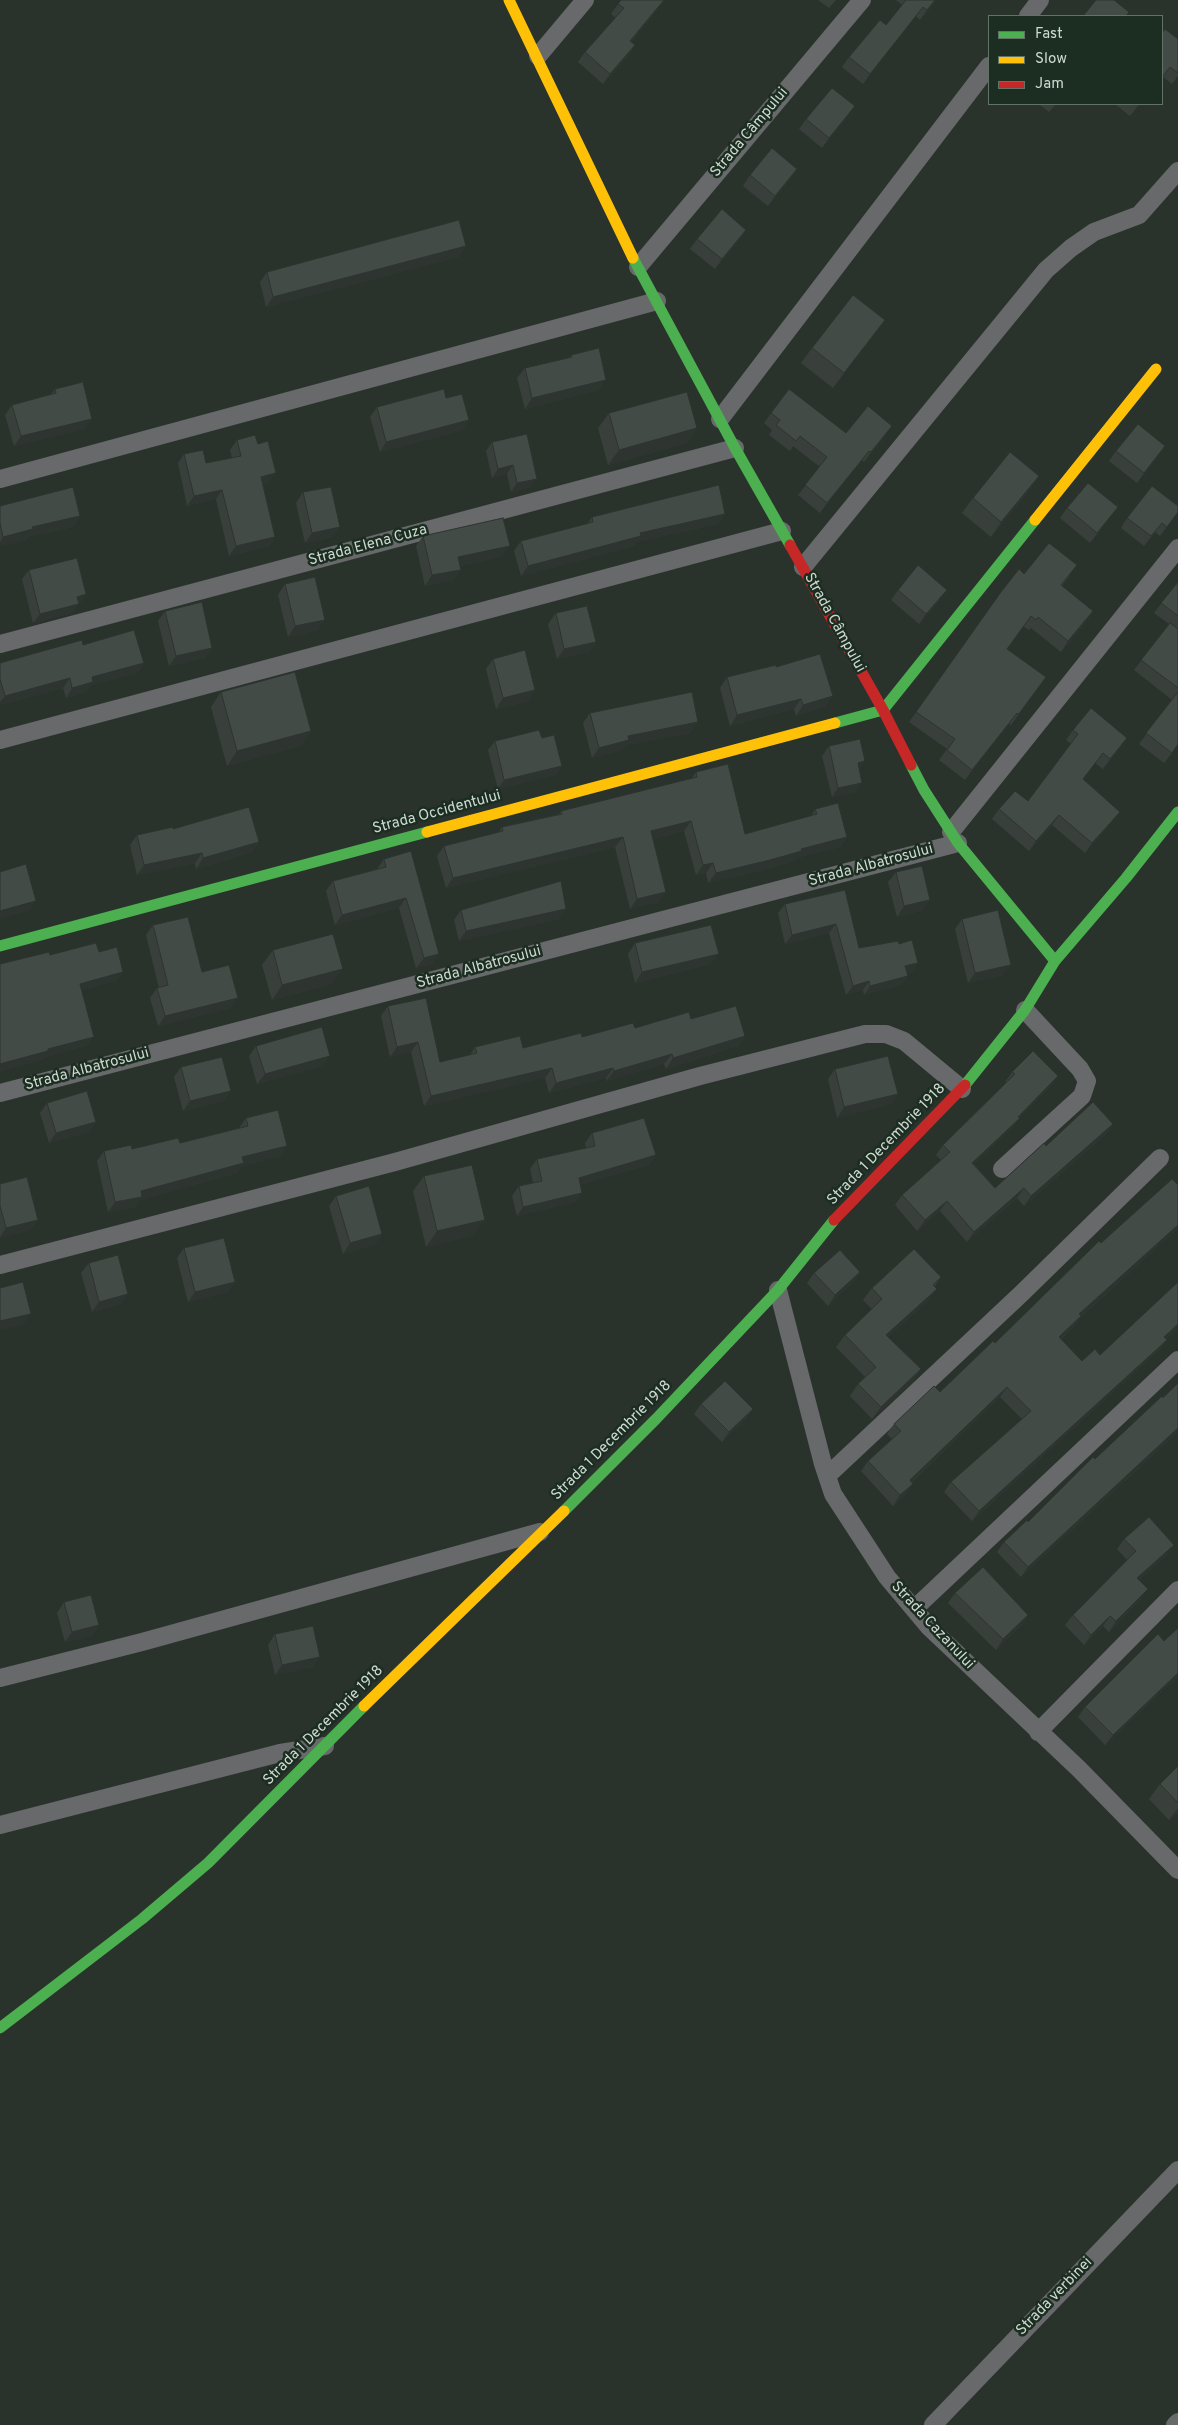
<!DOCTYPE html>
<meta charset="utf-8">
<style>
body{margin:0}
#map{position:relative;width:1178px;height:2425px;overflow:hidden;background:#29332c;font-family:Overpass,sans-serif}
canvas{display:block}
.legend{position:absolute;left:988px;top:15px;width:175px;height:90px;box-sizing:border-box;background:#1c2d21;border:1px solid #637267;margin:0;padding:6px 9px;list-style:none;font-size:15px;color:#ced9d1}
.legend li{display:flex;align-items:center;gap:10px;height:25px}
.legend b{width:25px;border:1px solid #637267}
</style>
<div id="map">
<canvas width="1178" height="2425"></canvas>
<ul class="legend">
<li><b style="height:6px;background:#4caf50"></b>Fast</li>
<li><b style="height:6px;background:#ffc107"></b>Slow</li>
<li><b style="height:6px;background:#c62828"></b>Jam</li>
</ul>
</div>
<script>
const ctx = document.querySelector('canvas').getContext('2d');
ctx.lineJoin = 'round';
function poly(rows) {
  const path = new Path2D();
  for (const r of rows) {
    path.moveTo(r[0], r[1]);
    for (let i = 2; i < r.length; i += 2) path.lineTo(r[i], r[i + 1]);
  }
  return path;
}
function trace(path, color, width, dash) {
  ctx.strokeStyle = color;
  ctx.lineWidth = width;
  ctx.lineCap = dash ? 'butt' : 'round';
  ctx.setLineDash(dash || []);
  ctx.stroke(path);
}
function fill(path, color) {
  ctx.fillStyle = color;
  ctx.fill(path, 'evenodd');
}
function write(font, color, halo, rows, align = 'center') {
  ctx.font = font + ' Overpass,sans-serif';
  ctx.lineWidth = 5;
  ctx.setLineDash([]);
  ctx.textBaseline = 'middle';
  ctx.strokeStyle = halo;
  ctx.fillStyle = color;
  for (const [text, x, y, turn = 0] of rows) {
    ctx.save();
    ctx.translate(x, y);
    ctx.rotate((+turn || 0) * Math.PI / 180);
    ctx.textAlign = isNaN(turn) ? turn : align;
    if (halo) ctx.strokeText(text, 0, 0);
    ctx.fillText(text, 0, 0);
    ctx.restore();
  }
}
trace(poly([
 [1028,16,1040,0],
 [538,56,585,0],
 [638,267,862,0],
 [720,419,989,66],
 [0,479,657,301],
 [803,567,1046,270,1071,248,1094,232,1139,215,1178,171],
 [0,644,735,448],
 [0,740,782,531],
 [951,832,1178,548],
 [0,1093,958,843],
 [1002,1169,1082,1096,1087,1081,1080,1069,1025,1010],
 [0,1265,395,1162,700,1076,865,1034,886,1034,904,1041,962,1089],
 [778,1290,823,1464,833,1494,887,1577,929,1627,1079,1769,1178,1870],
 [827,1476,1021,1294,1160,1158],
 [914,1609,1178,1360],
 [0,1678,142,1642,540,1532],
 [1038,1732,1178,1590],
 [0,1825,280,1753,325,1746],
 [933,2425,1178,2170],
 [1175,2425,1178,2422]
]), '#67696a', 18);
trace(poly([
 [633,258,735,448,790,545],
 [835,723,883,710,1035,520],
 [911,765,924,790,958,843,1055,961],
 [0,946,427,832],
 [965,1085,1025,1010,1055,961,1126,878,1178,812],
 [564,1511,656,1419,778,1290,834,1220],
 [0,2028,142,1919,208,1863,364,1706]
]), '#4caf50', 11);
trace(poly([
 [509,0,633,258],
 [1035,520,1156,369],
 [427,832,835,723],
 [364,1706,564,1511]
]), '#ffc107', 11);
trace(poly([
 [790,545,883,710,911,765],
 [834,1220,965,1085]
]), '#c62828', 11);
fill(poly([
 [621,0,665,0,631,42,635,45,628,56,603,84,578,62,585,52,616,18,611,14],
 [818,0,836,0,829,8],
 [896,0,936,0,920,20,916,16,863,84,842,67,849,57,886,25,902,5],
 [1162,33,1178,39,1178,76,1172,84,1163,77,1162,78],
 [1039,104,1056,104,1049,112],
 [1115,104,1141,104,1130,116],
 [848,116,822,148,799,129,806,119],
 [797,169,790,179,768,206,743,186,750,175],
 [746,230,739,240,715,269,690,249,697,239],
 [466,246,458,257,266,307,260,282,267,272],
 [874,335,833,388,801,363,812,348],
 [571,355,599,390,525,409,517,378,525,368,569,358],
 [55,389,85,429,14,446,5,415,12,405,51,394],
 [446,398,463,430,380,452,370,417,377,407],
 [609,413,697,428,687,443,608,465,598,428],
 [771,413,846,433,885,436,864,462,862,460,820,513,798,495,820,467,793,446,790,451,769,435,772,430,764,423],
 [527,434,531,487,511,492,507,474,492,478,486,451,492,442],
 [237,440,269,482,263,484,275,537,269,546,229,556,216,499,187,506,178,463,184,454,206,463,232,458,230,450],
 [1165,446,1158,456,1137,483,1109,461,1116,451],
 [1039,476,1029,491,991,537,962,513,973,498],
 [303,492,333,537,305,543,296,503],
 [0,506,80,516,73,527,27,537,26,540,0,546],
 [1118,507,1090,543,1060,518,1067,508],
 [1178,512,1160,536,1155,532,1144,546,1121,528,1127,518],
 [725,514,718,524,636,542,634,546,521,576,514,551,521,541,587,524,592,517],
 [423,536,503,556,460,566,454,580,425,586,416,546],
 [29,570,86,594,72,613,33,623,22,579],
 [1024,574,1070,575,1062,586,1093,611,1086,622,1061,652,1031,628,1029,630,1023,626,1007,649,1046,677,1011,725,1009,724,965,780,939,760,947,749,909,722,1001,592],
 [1178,582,1178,745,1164,763,1139,744,1172,700,1134,670,1169,624,1154,613],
 [285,584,318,630,288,637,278,595],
 [898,590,940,600,919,624,891,600],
 [165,611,212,648,205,658,169,666,158,621],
 [556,613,596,642,589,652,557,659,548,624],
 [83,645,144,663,137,673,91,685,86,692,66,698,63,688,0,705,0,663],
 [493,659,535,690,528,701,496,709,486,669],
 [776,667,826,706,796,716,794,709,730,726,720,688,727,677],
 [221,692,311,731,300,746,227,766,211,707],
 [590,713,691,733,626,745,622,750,592,758,583,723],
 [1073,730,1120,748,1103,769,1095,763,1083,779,1112,822,1085,853,1052,825,1029,851,992,819,999,809,1028,801,1071,744,1066,740],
 [542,738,562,766,555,775,498,789,488,750,495,741],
 [829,746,856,792,832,797,822,756],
 [696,772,745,834,811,816,815,809,847,837,840,847,796,858,794,861,763,870,708,883,706,873,696,875,684,831,653,839,659,902,630,909,615,847,446,888,437,856,444,846,499,832,502,827,559,814,561,811,691,779],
 [173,829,259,842,252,852,196,869,195,863,137,875,130,845,137,835],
 [384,859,439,954,431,964,416,968,399,908,335,925,326,891,333,881,377,869],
 [896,872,923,910,897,917,888,882],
 [845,890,859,948,899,944,912,972,907,973,908,976,901,985,864,995,863,990,846,995,829,933,785,944,778,913,785,904],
 [461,910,559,919,459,941,454,920],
 [962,919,1003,975,968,983,955,929],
 [153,925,202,972,231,1008,158,1026,150,998,157,988,159,988,146,935],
 [635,943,711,964,635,983,628,954],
 [273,950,332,984,272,1000,262,965],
 [388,1006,440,1062,470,1055,475,1047,523,1048,635,1028,691,1019,745,1036,738,1046,666,1069,664,1064,606,1081,606,1078,549,1093,545,1078,424,1106,411,1052,390,1057,381,1016],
 [256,1046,323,1066,257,1084,249,1056],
 [181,1067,224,1101,183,1111,174,1077],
 [835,1069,898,1094,891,1104,837,1118,828,1079],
 [1012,1072,1058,1076,1051,1086,1019,1118,1012,1128,974,1164,995,1188,1046,1146,1113,1124,1106,1134,1024,1206,1017,1198,967,1242,940,1211,917,1231,895,1205,902,1195,941,1160,936,1155,943,1145,1006,1083,1005,1082],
 [47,1103,96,1122,89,1132,49,1143,40,1113],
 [246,1118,280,1156,242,1166,237,1173,140,1200,135,1207,108,1212,97,1161,104,1151,132,1149,180,1143,239,1128],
 [592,1133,656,1155,649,1165,580,1185,582,1193,575,1202,517,1216,512,1196,519,1186,533,1183,530,1169,537,1159,586,1148,585,1143],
 [424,1176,474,1235,426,1247,413,1191],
 [0,1184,38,1220,30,1230,0,1238],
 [1178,1185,1178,1228,1081,1317,1074,1326,1061,1339,1082,1361,1100,1355,1178,1282,1178,1328,1166,1339,1167,1340,1159,1350,972,1521,944,1492,951,1482,1022,1419,1000,1397,912,1482,906,1494,893,1506,861,1471,868,1461,892,1439,887,1434,894,1424,940,1392,995,1343,1101,1243],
 [336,1196,382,1234,375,1244,343,1254,329,1206],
 [184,1248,235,1282,228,1292,188,1302,177,1258],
 [89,1263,121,1304,92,1312,81,1273],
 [860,1272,853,1282,828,1306,807,1283,814,1273],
 [941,1277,935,1286,928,1301,888,1337,921,1369,912,1382,872,1419,850,1396,858,1384,865,1377,836,1347,845,1335,872,1309,863,1300,872,1288],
 [1178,1383,1178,1432,1021,1577,997,1552,1004,1542,1028,1522],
 [701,1404,753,1409,746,1419,722,1442,694,1414],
 [1124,1539,1167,1555,1139,1580,1141,1599,1109,1632,1103,1626,1084,1645,1065,1625,1073,1615,1127,1560,1117,1549],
 [955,1593,1028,1615,1021,1625,996,1650,948,1603],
 [64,1602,99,1625,92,1636,65,1642,57,1613],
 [1178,1628,1178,1676,1105,1745,1078,1717,1085,1707,1164,1641],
 [275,1634,313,1667,275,1675,268,1645],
 [1178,1766,1178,1812,1169,1820,1149,1799,1160,1784]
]), '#39403b');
fill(poly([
 [664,0,665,0,623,51,630,41],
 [935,0,936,0,920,20,927,10],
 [923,7,916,16,863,84,870,74],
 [635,45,628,56,603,84,610,74],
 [1139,104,1141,104,1130,116],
 [855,106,848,116,822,148,829,138],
 [797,169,790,179,768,206,775,196],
 [746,230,739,240,715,269,722,259],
 [466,246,458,257,266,307,273,297],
 [885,320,874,335,833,388,844,373],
 [606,380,599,390,525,409,532,398],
 [92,419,85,429,14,446,21,436],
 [469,420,463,430,380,452,386,442],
 [892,426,885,436,864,462,871,452],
 [697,428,687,443,608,465,619,450],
 [1165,446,1158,456,1137,483,1144,473],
 [869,451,862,460,820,513,827,503],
 [513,465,507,474,492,478,498,469],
 [276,473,269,482,254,486,261,477],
 [1039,476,1029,491,991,537,1001,522],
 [537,479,531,487,511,492,517,483],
 [222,490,216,499,187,506,194,496],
 [725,514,718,524,636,542,634,546,521,576,528,566,640,533],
 [80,516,73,527,27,537,26,540,0,546,0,542,3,537,32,527],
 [340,527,333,537,305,543,312,533],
 [275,537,269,546,229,556,236,546],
 [510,546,503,556,451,568,458,557],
 [461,570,454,580,425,586,432,575],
 [947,590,940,600,919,624,926,614],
 [86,594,72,613,33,623,40,614,77,597],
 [1093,611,1086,622,1061,652,1068,641],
 [325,620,318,630,288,637,295,626],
 [596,642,589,652,557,659,564,649],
 [212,648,205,658,169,666,176,656],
 [144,663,137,673,91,685,86,692,66,698,72,688,92,677],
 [70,678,63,688,0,705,0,702,5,696],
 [535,690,528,701,496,709,503,698],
 [833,696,826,706,796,716,803,705],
 [801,699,794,709,730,726,737,715],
 [1017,713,1009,724,965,780,972,770],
 [698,722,691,733,626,745,622,750,592,758,599,748,628,736],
 [311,731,300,746,227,766,237,751],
 [1127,738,1120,748,1103,769,1110,759],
 [865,761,858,771,858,763],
 [562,766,555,775,498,789,504,780],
 [862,783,856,792,832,797,838,788],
 [1120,812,1112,822,1085,853,1092,843],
 [1059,815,1052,825,1029,851,1036,841],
 [691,821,684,831,644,841,651,831],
 [623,837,615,847,446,888,453,878],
 [847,837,840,847,796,858,794,861,763,870,708,883,716,873,801,849],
 [259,842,252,852,196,869,203,858],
 [202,853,195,863,137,875,144,865],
 [713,863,706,873,696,875,703,865],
 [666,892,659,902,630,909,637,899],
 [406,898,399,908,335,925,342,915],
 [930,900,923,910,897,917,904,906],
 [36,901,29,911,0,919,0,911],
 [566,909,559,919,459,941,466,931],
 [836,924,829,933,785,944,792,935],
 [439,954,431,964,416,968,424,958],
 [719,954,711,964,635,983,642,972],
 [918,963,912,972,898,975,905,966],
 [1011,965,1003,975,968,983,975,973],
 [343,969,332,984,272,1000,282,985],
 [123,972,117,981,73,993,80,984],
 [908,976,901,985,864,995,870,986],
 [869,981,863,990,846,995,853,986],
 [238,998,231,1008,158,1026,165,1016],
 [745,1036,738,1046,666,1069,673,1058],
 [94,1037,87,1046,44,1058,41,1061,0,1072,0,1064,48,1049],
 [418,1042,411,1052,390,1057,397,1047],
 [672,1054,664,1064,606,1081,614,1071],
 [330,1056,323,1066,257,1084,265,1074],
 [552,1068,545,1078,424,1106,431,1096],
 [613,1068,606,1078,549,1093,556,1083],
 [1058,1076,1051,1086,1018,1120,1020,1118,1012,1128,965,1173,972,1163],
 [231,1091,224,1101,183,1111,190,1101],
 [898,1094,891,1104,837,1118,844,1107],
 [96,1122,89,1132,49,1143,56,1133],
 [1113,1124,1106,1134,1024,1206,1031,1196],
 [287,1146,280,1156,242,1166,237,1173,140,1200,135,1207,108,1212,115,1202,141,1191,242,1157],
 [656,1155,649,1165,572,1188,579,1178],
 [1024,1188,1017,1198,967,1242,974,1232],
 [582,1193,575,1202,517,1216,523,1207],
 [947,1201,940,1211,917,1231,925,1220],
 [38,1220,30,1230,0,1238,0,1237,6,1228],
 [485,1220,474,1235,426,1247,437,1231],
 [1178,1225,1178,1228,1081,1317,1074,1326,1052,1347,1059,1337,1079,1314],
 [382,1234,375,1244,343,1254,350,1243],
 [860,1272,853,1282,828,1306,835,1295],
 [235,1282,228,1292,188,1302,195,1292],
 [937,1289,928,1301,877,1347,886,1335],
 [128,1294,121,1304,92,1312,99,1302],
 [31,1314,23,1325,0,1330,0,1321],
 [1178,1324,1178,1328,1157,1347,1164,1337],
 [1167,1340,1159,1350,972,1521,979,1511],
 [921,1369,912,1382,872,1419,881,1407],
 [1007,1387,1000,1397,903,1490,910,1480],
 [753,1409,746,1419,722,1442,729,1432],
 [1178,1428,1178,1432,1021,1577,1028,1567],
 [913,1484,906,1494,893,1506,900,1495],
 [1174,1545,1167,1555,1130,1588,1137,1578],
 [1148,1589,1141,1599,1109,1632,1116,1621],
 [1028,1615,1021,1625,996,1650,1003,1639],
 [1110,1616,1103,1626,1084,1645,1091,1635],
 [99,1625,92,1636,65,1642,72,1632],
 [320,1657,313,1667,275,1675,282,1665],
 [1178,1673,1178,1676,1105,1745,1113,1735],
 [1178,1808,1178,1812,1169,1820]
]), '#2e3430');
const building = poly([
 [621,0,664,0,630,41,635,45,610,74,585,52,624,8,618,4,621,0],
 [906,0,935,0,927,10,923,7,870,74,849,57,880,20,886,25,906,0],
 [1096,0,1114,0,1129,12,1126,16,1083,16,1096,0],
 [1165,29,1178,39,1178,73,1170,67,1162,77,1162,33,1165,29],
 [832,88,855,106,829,138,806,119,832,88],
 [772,148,797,169,775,196,750,175,772,148],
 [722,209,746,230,722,259,697,239,722,209],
 [459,220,466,246,273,297,267,272,459,220],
 [853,295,885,320,844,373,812,348,853,295],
 [599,348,606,380,532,398,525,368,572,357,571,355,599,348],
 [83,382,92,419,21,436,12,405,56,393,55,389,83,382],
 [444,389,446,398,462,394,469,420,386,442,377,407,444,389],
 [789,389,846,433,868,406,892,426,871,452,869,451,827,503,805,485,827,457,800,436,796,441,776,425,780,420,771,413,789,389],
 [687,392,697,428,619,450,609,413,687,392],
 [1138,424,1165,446,1144,473,1116,451,1138,424],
 [527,434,537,479,517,483,513,465,498,469,492,442,527,434],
 [255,435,258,444,268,441,276,473,261,477,275,537,236,546,222,490,194,496,184,454,203,450,206,463,241,456,237,440,255,435],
 [1010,452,1039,476,1001,522,973,498,1010,452],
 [1088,483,1118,507,1097,533,1067,508,1088,483],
 [719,485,725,514,640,533,641,536,528,566,521,541,593,522,592,517,719,485],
 [1152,486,1178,506,1178,512,1167,527,1162,523,1151,536,1127,518,1152,486],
 [73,487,80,516,32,527,33,529,3,537,0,523,0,506,73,487],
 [331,487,340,527,312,533,303,492,331,487],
 [503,518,510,546,458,557,461,570,432,575,423,536,503,518],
 [1049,543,1077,565,1061,585,1093,611,1068,641,1038,617,1036,620,1031,616,1007,649,1046,677,1018,715,1017,713,972,770,947,750,955,739,916,712,1001,592,1019,569,1024,574,1049,543],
 [77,558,86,594,77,597,79,604,40,614,29,570,77,558],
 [918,565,947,590,926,614,898,590,918,565],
 [315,577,325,620,295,626,285,584,315,577],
 [1178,582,1178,616,1161,603,1178,582],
 [202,602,212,648,176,656,165,611,202,602],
 [587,606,596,642,564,649,556,613,587,606],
 [1170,623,1178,629,1178,688,1141,660,1170,623],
 [134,630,144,663,92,677,93,682,72,688,70,678,5,696,0,679,0,663,82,640,83,645,134,630],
 [525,650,535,690,503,698,493,659,525,650],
 [820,654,833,696,803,705,801,699,737,715,727,677,776,665,776,667,820,654],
 [295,672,311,731,237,751,221,692,295,672],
 [692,692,698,722,628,736,629,740,599,748,590,713,692,692],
 [1178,692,1178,744,1172,753,1146,733,1178,692],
 [1091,708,1127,738,1110,759,1103,753,1083,779,1120,812,1092,843,1059,815,1036,841,999,809,1015,791,1028,801,1078,734,1073,730,1091,708],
 [539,730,542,738,554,735,562,766,504,780,495,741,539,730],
 [860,739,865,761,858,763,862,783,838,788,829,746,860,739],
 [728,764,745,834,817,814,815,809,838,803,847,837,801,849,802,851,770,860,716,873,713,863,703,865,691,821,651,831,666,892,637,899,623,837,453,878,444,846,503,831,502,827,562,814,561,811,697,777,696,772,728,764],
 [249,807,259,842,203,858,202,853,144,865,137,835,173,827,173,829,249,807],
 [411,851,439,954,424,958,406,898,342,915,333,881,386,867,384,859,411,851],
 [26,864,36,901,0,911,0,872,26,864],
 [922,866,930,900,904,906,896,872,922,866],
 [561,881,566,909,466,931,461,910,561,881],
 [845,890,859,948,898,941,899,944,912,940,918,963,905,966,908,976,870,986,869,981,853,986,836,924,792,935,785,904,845,890],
 [998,910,1011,965,975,973,962,919,998,910],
 [188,917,202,972,229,965,238,998,165,1016,157,988,168,985,153,925,188,917],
 [711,925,719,954,642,972,635,943,711,925],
 [333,934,343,969,282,985,273,950,333,934],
 [96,943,99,952,117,947,123,972,80,984,94,1037,48,1049,48,1051,0,1064,0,964,49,952,50,955,96,943],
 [426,998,440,1062,477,1053,475,1047,520,1036,523,1048,581,1033,582,1037,633,1023,635,1028,689,1012,691,1019,736,1006,745,1036,673,1058,672,1054,614,1071,613,1068,556,1083,552,1068,431,1096,418,1042,397,1047,388,1006,426,998],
 [322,1027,330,1056,265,1074,256,1046,322,1027],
 [1033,1051,1058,1076,1018,1117,1020,1118,972,1163,995,1188,1044,1143,1046,1146,1093,1102,1113,1124,1031,1196,1024,1188,974,1232,947,1201,925,1220,902,1195,950,1152,943,1145,1015,1074,1012,1072,1033,1051],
 [888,1056,898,1094,844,1107,835,1069,888,1056],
 [222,1057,231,1091,190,1101,181,1067,222,1057],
 [87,1091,96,1122,56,1133,47,1103,87,1091],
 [278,1110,287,1146,242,1157,244,1163,141,1191,142,1197,115,1202,104,1151,131,1145,132,1149,178,1138,180,1143,248,1126,246,1118,278,1110],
 [644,1118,656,1155,579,1178,582,1193,523,1207,519,1186,542,1181,537,1159,595,1146,592,1133,644,1118],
 [472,1165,485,1220,437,1231,424,1176,472,1165],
 [27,1177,38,1220,6,1228,0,1206,0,1184,27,1177],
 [1172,1179,1178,1185,1178,1225,1079,1314,1081,1316,1059,1337,1082,1361,1095,1349,1100,1355,1178,1282,1178,1324,1164,1337,1167,1340,979,1511,951,1482,1031,1411,1007,1387,910,1480,913,1484,900,1495,868,1461,901,1431,894,1424,934,1386,940,1392,993,1341,995,1343,1099,1241,1101,1243,1172,1179],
 [369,1186,382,1234,350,1243,336,1196,369,1186],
 [224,1238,235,1282,195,1292,184,1248,224,1238],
 [914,1249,941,1277,933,1285,937,1289,886,1335,921,1369,881,1407,858,1384,876,1367,845,1335,882,1299,872,1288,914,1249],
 [840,1250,860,1272,835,1295,814,1273,840,1250],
 [118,1255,128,1294,99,1302,89,1263,118,1255],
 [23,1282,31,1314,0,1321,0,1288,23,1282],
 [725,1381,753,1409,729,1432,701,1404,725,1381],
 [1178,1383,1178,1428,1028,1567,1004,1542,1027,1520,1028,1522,1093,1457,1095,1459,1162,1396,1163,1398,1178,1383],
 [1149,1517,1174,1545,1137,1578,1148,1589,1116,1621,1110,1616,1091,1635,1073,1615,1136,1551,1124,1539,1149,1517],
 [983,1567,1028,1615,1003,1639,955,1593,983,1567],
 [91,1595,99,1625,72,1632,64,1602,91,1595],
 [313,1626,320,1657,282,1665,275,1634,313,1626],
 [1178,1628,1178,1673,1113,1735,1085,1707,1158,1634,1164,1641,1178,1628],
 [1178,1766,1178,1803,1160,1784,1178,1766]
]);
fill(building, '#424b45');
trace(building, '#2e3430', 1);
write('15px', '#ced9d1', '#1c2d21', [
 ["Strada Câmpului",750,133,-50],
 ["Strada Elena Cuza",368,546,-15],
 ["Strada Câmpului",834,623,61],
 ["Strada Occidentului",437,813,-15],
 ["Strada Albatrosului",871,866,-15],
 ["Strada Albatrosului",479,968,-15],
 ["Strada Albatrosului",87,1070,-15],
 ["Strada 1 Decembrie 1918",887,1145,-46],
 ["Strada 1 Decembrie 1918",612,1441,-45],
 ["Strada Cazanului",932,1626,47],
 ["Strada 1 Decembrie 1918",324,1726,-45],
 ["Strada verbinei",1055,2297,-46]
]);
</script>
